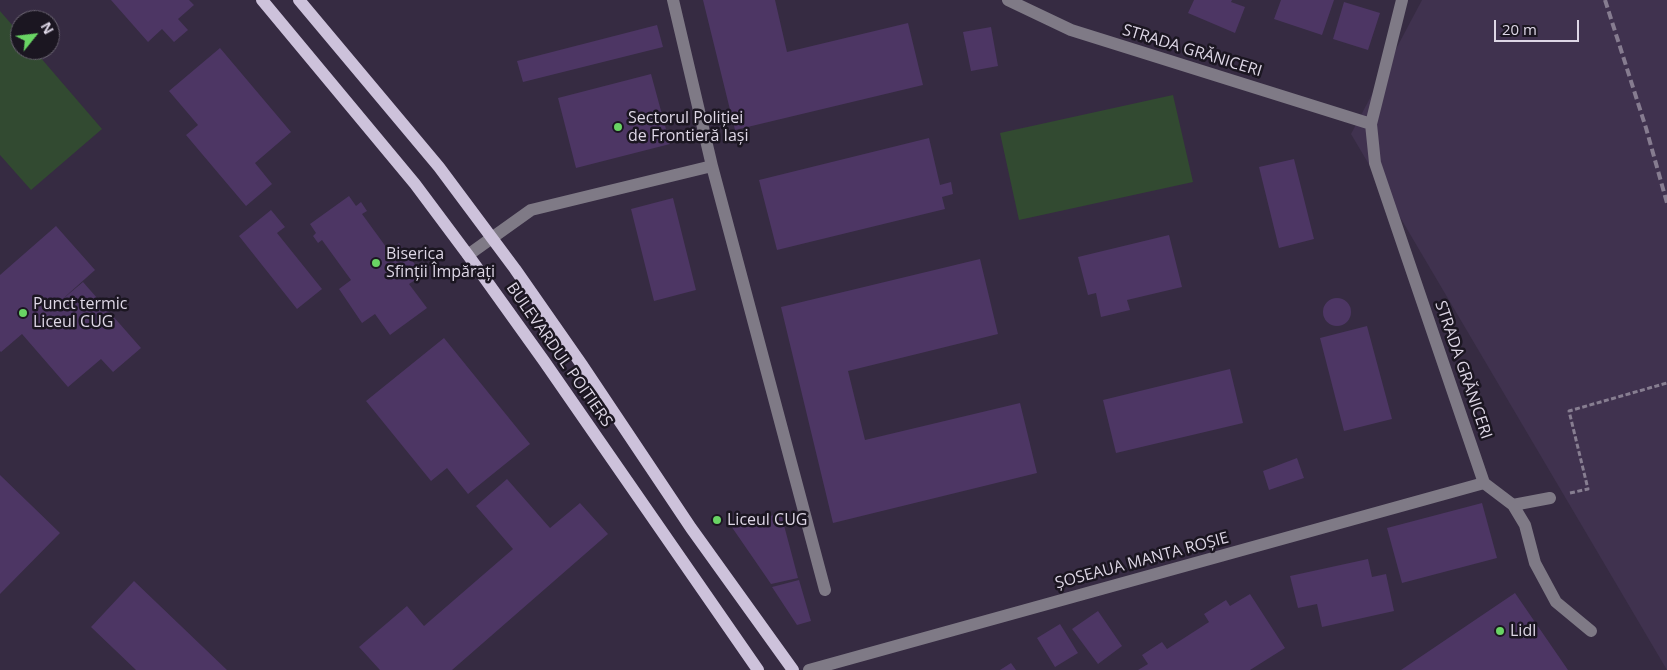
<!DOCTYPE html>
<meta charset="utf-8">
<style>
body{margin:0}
#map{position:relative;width:1667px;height:670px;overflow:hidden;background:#362b42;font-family:"Open Sans",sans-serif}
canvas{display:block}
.north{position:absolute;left:10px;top:10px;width:50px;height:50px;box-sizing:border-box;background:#1b1621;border:1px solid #696370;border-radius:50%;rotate:61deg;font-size:14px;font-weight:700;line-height:20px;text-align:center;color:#ded7e6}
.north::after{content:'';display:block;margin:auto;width:18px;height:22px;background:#69d464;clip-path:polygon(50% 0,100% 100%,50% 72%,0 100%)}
.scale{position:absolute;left:1494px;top:20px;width:85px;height:22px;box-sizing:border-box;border:2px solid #ded7e6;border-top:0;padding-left:6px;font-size:15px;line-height:18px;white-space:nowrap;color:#ded7e6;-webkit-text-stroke:4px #1b1621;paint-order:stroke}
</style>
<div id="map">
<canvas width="1667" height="670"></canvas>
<div class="north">N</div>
<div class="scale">20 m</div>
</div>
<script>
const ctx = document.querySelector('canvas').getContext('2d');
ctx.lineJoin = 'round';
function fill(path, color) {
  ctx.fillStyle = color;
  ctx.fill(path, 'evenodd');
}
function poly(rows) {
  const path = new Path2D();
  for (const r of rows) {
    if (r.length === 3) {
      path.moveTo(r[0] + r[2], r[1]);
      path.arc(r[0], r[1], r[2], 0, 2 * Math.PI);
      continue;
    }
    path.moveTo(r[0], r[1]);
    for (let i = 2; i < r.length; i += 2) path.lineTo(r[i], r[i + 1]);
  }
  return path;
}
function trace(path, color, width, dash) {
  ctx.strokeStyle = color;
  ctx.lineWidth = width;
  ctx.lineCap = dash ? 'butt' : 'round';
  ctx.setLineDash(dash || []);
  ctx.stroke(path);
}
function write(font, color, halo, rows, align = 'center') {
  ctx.font = font + ' "Open Sans",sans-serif';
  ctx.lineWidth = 5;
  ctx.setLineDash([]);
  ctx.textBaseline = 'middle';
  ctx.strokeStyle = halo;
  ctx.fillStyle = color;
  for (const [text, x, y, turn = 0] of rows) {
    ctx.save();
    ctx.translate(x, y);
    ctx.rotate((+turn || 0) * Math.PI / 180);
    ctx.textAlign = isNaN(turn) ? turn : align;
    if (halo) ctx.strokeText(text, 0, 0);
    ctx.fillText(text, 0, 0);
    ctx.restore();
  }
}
fill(poly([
 [1422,0,1667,0,1667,670,1351,134]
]), '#40324f');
fill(poly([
 [0,11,20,34,20,50,34,50,102,129,31,190,0,155],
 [1173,95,1193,182,1019,220,1000,133]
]), '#324a31');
fill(poly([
 [111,0,189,0,194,5,178,19,188,30,174,42,162,29,148,42],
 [703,0,775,0,787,52,908,23,923,85,735,130],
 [1194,0,1232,0,1231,2,1245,7,1235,33,1188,13],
 [1281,0,1334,0,1322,35,1274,19],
 [1344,2,1380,13,1368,50,1333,39],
 [657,25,663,47,523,82,517,61],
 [991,27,998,66,971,71,963,32],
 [220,48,291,132,255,163,272,184,246,206,186,135,198,125,169,91],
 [651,74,670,144,576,168,558,98],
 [929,138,940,185,951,182,953,194,942,197,945,209,777,250,759,180],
 [1294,159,1314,239,1279,248,1259,167],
 [349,196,356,206,361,202,367,211,362,214,389,251,399,243,423,275,409,284,427,308,390,335,375,314,362,323,339,289,351,280,322,240,318,243,313,236,316,233,310,224],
 [673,198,696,290,654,301,631,209],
 [271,210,285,227,277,233,322,289,297,309,239,236],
 [56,226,95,270,58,303,83,282,141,348,113,372,101,359,68,387,22,334,1,352,0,351,0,275],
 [1169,235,1182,287,1127,300,1130,310,1101,317,1096,293,1088,295,1078,257],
 [980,259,998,334,848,371,865,440,1020,403,1037,473,833,523,781,307],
 [1337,312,14],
 [1367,326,1392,419,1344,431,1320,338],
 [444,338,530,444,468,494,447,468,431,481,366,401],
 [1230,369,1243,423,1116,453,1103,400],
 [1297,458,1304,478,1269,490,1263,471],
 [0,475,60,533,0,594],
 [507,479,550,528,580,503,608,534,452,670,380,670,359,647,407,606,424,626,513,549,476,506],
 [1482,503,1497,558,1402,583,1387,528],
 [781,514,798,578,771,584,729,523],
 [1368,559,1372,577,1386,574,1394,611,1322,627,1317,604,1298,608,1290,576],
 [799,580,811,621,797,625,772,587],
 [134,581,227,670,136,670,91,627],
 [1515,593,1568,670,1401,670],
 [1250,594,1285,648,1250,670,1138,670,1148,664,1142,655,1162,642,1167,649,1209,622,1204,614,1226,600,1230,606],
 [1098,611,1122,646,1098,664,1072,629],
 [1060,624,1078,653,1055,667,1037,638],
 [1011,663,1016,670,1000,670]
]), '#4d3664');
trace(poly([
 [1570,493,1588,489,1569,411,1667,383]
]), '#877e91', 3, [5, 2.5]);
trace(poly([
 [673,0,712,166],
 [1008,0,1071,30,1371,124],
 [1402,0,1371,124,1375,163,1484,483],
 [468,255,531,210,712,166,825,590],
 [1484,483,1513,505,1525,525,1535,563,1556,602,1591,631],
 [1513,505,1550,498],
 [809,670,1484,483]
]), '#7f7a86', 12);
trace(poly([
 [262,0,415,184,468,255,544,361,758,670],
 [299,0,439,167,515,269,582,365,691,528,793,670]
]), '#cdc2db', 12);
trace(poly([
 [1605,0,1646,128,1667,203]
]), '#867c90', 4, [8, 4]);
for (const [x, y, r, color] of [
 [618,127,5,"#69d464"],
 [376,263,5,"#69d464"],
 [23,313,5,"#69d464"],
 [717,520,5,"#69d464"],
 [1500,631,5,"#69d464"]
]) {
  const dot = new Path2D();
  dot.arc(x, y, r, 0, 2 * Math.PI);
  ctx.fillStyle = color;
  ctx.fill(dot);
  trace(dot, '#1b1621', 2);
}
write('16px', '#ded7e6', '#1b1621', [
 ["STRADA GRĂNICERI",1192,51,17],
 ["BULEVARDUL POITIERS",559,355,55],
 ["STRADA GRĂNICERI",1463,370,71],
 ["ȘOSEAUA MANTA ROȘIE",1142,561,-15]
]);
write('16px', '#ded7e6', '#1b1621', [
 ["Sectorul Poliției",628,118],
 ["de Frontieră Iași",628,136],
 ["Biserica",386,254],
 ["Sfinții Împărați",386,272],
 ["Punct termic",33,304],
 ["Liceul CUG",33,322],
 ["Liceul CUG",727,520],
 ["Lidl",1510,631]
], 'left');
</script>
